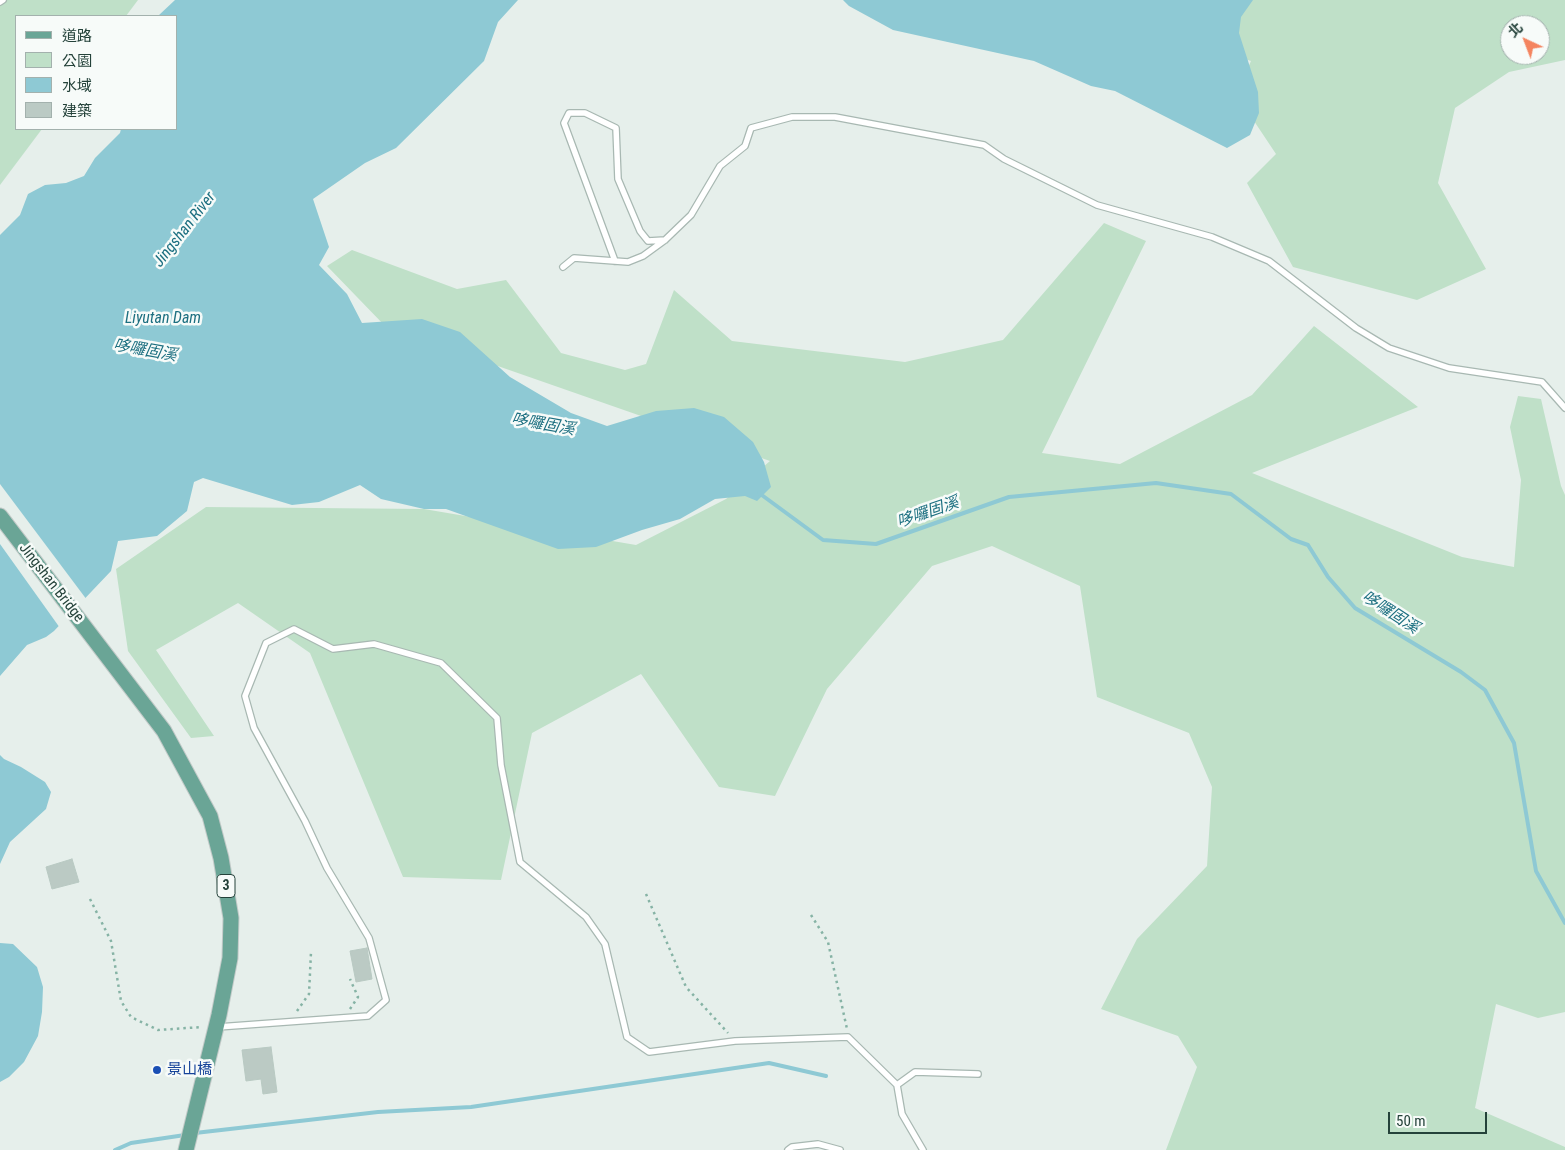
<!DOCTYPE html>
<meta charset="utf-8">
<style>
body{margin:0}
#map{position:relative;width:1565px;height:1150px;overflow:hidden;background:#e6efeb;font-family:"Roboto Condensed","Noto Sans TC",sans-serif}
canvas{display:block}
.legend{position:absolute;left:15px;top:15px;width:162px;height:115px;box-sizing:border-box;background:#f7fbf9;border:1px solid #a3b1ad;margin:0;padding:6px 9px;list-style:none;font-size:15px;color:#24423a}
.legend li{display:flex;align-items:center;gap:10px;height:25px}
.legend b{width:25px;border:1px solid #a3b1ad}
.north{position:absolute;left:1500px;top:15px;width:50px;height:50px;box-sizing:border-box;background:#f7fbf9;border:1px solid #a3b1ad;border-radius:50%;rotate:317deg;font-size:14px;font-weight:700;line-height:20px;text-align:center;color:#24423a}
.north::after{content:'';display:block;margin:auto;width:18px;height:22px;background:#f4845f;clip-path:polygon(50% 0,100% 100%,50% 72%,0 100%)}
.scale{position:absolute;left:1388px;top:1112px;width:99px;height:22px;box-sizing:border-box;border:2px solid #24423a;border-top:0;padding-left:6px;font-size:15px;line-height:18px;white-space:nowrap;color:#24423a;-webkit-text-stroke:4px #f7fbf9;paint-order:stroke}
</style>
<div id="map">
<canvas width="1565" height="1150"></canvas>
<ul class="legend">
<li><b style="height:6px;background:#6aa596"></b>道路</li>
<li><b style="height:14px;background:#bfe0c8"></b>公園</li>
<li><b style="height:14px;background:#8ec9d4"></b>水域</li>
<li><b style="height:14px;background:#bbcac4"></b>建築</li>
</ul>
<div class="north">北</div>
<div class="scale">50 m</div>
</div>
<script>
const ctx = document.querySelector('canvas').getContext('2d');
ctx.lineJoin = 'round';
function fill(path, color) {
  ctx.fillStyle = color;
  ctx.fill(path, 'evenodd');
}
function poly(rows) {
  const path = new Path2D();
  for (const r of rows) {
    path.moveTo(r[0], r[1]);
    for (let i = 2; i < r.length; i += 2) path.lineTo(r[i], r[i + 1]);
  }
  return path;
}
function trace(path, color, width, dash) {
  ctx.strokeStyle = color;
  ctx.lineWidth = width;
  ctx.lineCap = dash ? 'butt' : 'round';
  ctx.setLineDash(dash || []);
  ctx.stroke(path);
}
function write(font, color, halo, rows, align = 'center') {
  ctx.font = font + ' "Roboto Condensed","Noto Sans TC",sans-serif';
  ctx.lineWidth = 5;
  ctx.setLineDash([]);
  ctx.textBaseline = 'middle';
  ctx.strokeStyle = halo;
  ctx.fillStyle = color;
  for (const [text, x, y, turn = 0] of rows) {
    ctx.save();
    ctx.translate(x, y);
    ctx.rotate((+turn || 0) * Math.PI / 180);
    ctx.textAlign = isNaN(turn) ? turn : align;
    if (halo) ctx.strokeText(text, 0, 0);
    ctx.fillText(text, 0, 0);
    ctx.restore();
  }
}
fill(poly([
 [2,0,138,0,126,16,16,16,16,129,42,129,0,185,0,3],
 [1230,0,1565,0,1565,60,1509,72,1455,108,1438,183,1486,269,1417,300,1293,267,1247,183,1276,154,1236,94,1251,61,1212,48],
 [1510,25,1540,25,1540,55,1510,55],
 [1104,223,1146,241,1042,453,1120,464,1252,395,1314,326,1418,407,1252,473,1462,557,1514,567,1521,480,1510,427,1518,396,1541,399,1561,486,1565,495,1565,1012,1538,1018,1496,1004,1475,1108,1565,1147,1565,1150,1166,1150,1197,1067,1178,1036,1101,1009,1137,939,1207,866,1212,787,1189,733,1097,697,1080,586,992,546,932,566,827,689,775,796,719,787,641,674,532,733,501,880,403,877,310,653,238,603,156,650,214,736,191,738,128,651,116,569,206,507,424,509,636,545,726,499,770,461,386,327,327,266,352,250,457,289,506,280,561,353,625,370,646,364,674,290,732,341,905,362,1003,340]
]), '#bfe0c8');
fill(poly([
 [175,0,518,0,498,22,484,61,396,148,365,163,313,199,329,247,319,265,347,294,362,323,422,319,460,332,510,377,571,413,607,426,656,411,694,408,724,417,753,442,764,462,771,487,757,501,745,496,715,499,680,519,642,530,596,547,558,549,446,509,424,509,381,499,360,485,319,502,292,505,203,478,194,482,187,511,157,536,118,541,111,571,54,631,46,637,27,645,0,676,0,235,20,215,28,194,45,185,66,183,84,176,95,158,120,133,121,129,176,129,176,16,158,16],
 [843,0,1253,0,1241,17,1239,33,1258,92,1259,113,1250,135,1227,148,1115,91,1091,86,1034,61,893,30,849,6],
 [0,755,4,759,21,767,45,782,51,792,46,809,10,842,0,864],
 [0,943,13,944,37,967,43,987,42,1012,38,1036,24,1062,9,1077,0,1082]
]), '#8ec9d4');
fill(poly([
 [0,484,87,600,60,628,0,544]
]), '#e6efeb');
trace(poly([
 [759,493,823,540,876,544,1009,497,1156,483,1231,494,1291,539,1308,545,1328,577,1355,608,1461,672,1485,690,1514,743,1536,871,1565,923],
 [195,1133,378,1112,471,1107,769,1063,826,1076],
 [115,1150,131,1143,185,1135]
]), '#8ec9d4', 4);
const building = poly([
 [72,859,79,882,52,889,46,867,72,859],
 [367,948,372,979,356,982,350,951,367,948],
 [271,1047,277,1092,263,1094,261,1079,246,1081,242,1050,271,1047]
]);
fill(building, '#bbcac4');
trace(building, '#b8c9c2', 1);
const service = poly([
 [0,2,3,0],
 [615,261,564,123,569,113,585,113,616,128,618,179,640,231,648,241,665,240],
 [563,267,574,258,628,262,643,256,665,240,691,215,720,166,745,146,751,128,792,117,835,117,984,145,1004,159,1097,205,1212,237,1269,261,1356,328,1389,348,1449,368,1542,382,1565,408],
 [218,1027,368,1016,386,1000,369,938,327,868,305,821,254,728,245,696,266,643,294,629,333,649,374,644,441,663,497,718,501,765,520,862,586,917,605,944,627,1037,649,1052,735,1041,848,1037,897,1085,902,1114,923,1150],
 [897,1085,915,1072,978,1074],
 [788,1150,792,1147,818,1144,840,1150]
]);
const primary = poly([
 [0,516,164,731,210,816,221,858,231,918,230,958,219,1015,186,1150]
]);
trace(service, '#a8b8b2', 8);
trace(primary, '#c2cac8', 17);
trace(poly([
 [646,894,686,987,728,1033],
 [90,899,111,941,121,1001,131,1017,158,1030,202,1027],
 [811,915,828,942,847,1029],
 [350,1009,358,997,350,979],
 [297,1011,309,994,311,952]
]), '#86b3a5', 2.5, [2.5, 4]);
trace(service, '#fff', 5.5);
trace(primary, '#6aa596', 15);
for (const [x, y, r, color] of [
 [157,1070,5,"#1a4fb4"]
]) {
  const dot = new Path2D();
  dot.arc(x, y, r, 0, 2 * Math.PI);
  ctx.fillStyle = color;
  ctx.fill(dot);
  trace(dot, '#f7fbf9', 2);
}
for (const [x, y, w] of [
 [226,886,18]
]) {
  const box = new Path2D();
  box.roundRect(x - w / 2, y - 11.5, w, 23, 4);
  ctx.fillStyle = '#f7fbf9';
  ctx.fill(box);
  trace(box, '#24423a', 1);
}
write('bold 14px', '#24423a', null, [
 ["3",226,886]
]);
write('15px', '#24423a', '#f7fbf9', [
 ["Jingshan Bridge",51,583,52]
]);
write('15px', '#164399', '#f7fbf9', [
 ["景山橋",167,1070]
], 'left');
write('italic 16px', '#1c6f80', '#f7fbf9', [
 ["Jingshan River",185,230,-52],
 ["Liyutan Dam",163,319],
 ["哆囉固溪",145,351,10],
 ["哆囉固溪",543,425,10],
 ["哆囉固溪",928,513,-19],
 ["哆囉固溪",1390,613,33]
]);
</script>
